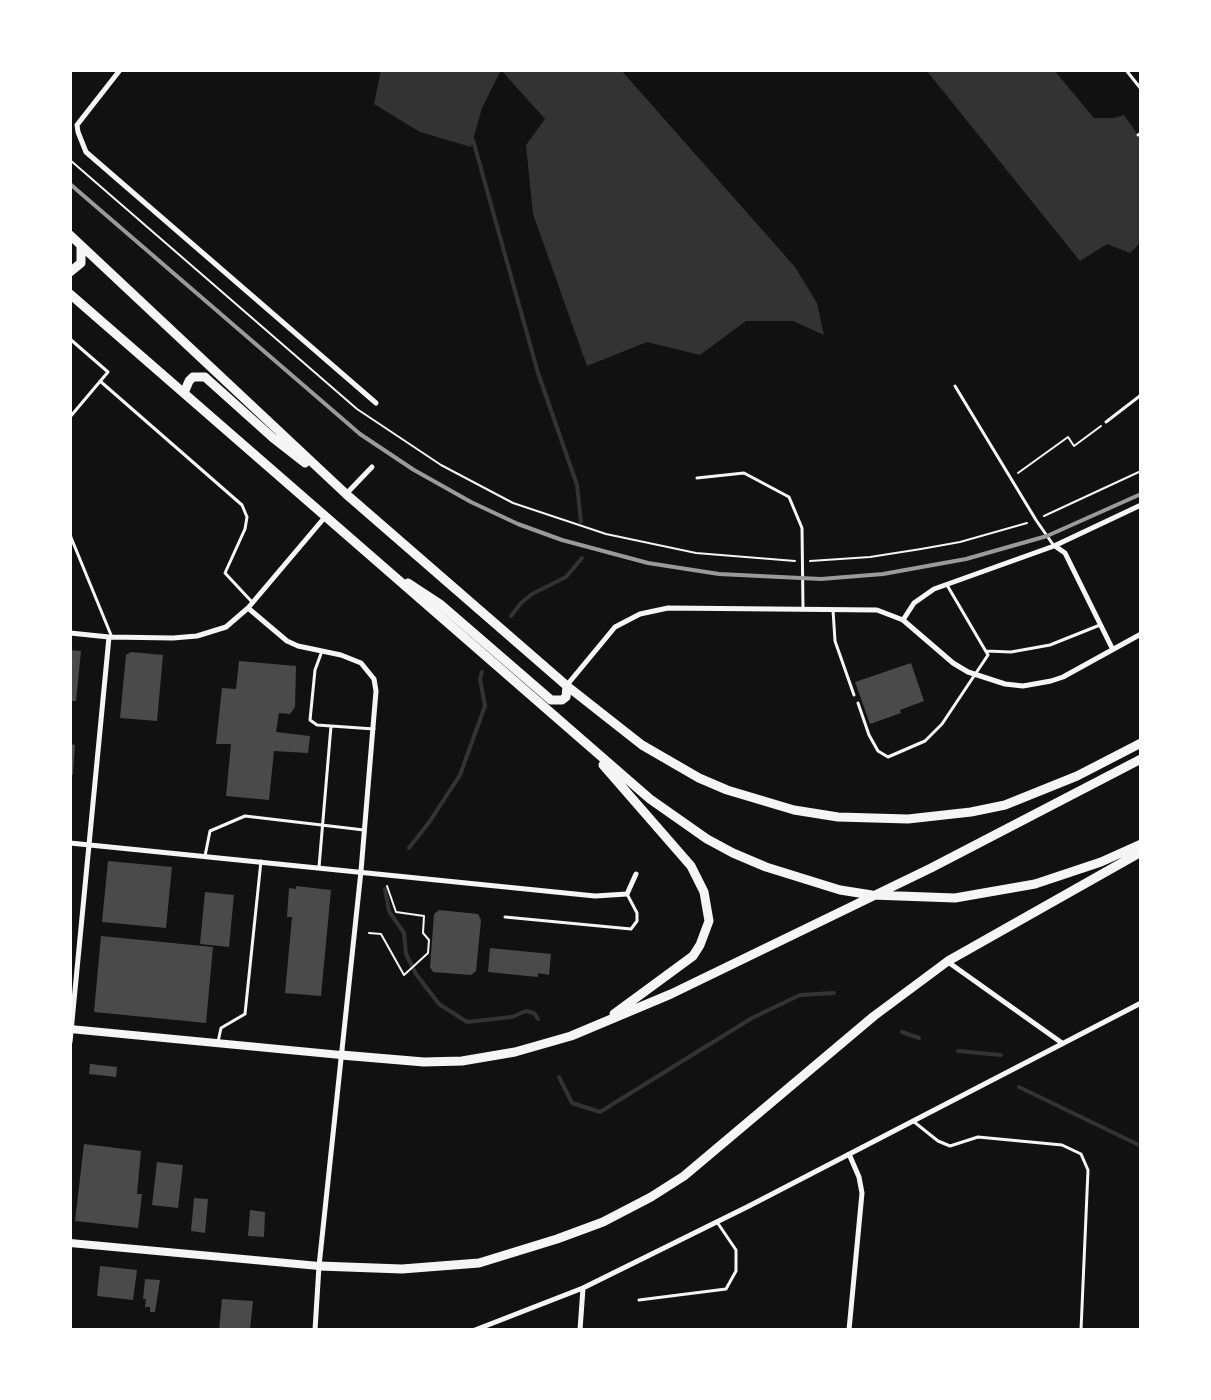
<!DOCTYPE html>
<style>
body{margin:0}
#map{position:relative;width:1211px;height:1400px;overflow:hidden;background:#111;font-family:Inter,sans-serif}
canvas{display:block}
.frame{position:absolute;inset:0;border:72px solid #fff;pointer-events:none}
</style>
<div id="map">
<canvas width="1211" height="1400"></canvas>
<div class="frame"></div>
</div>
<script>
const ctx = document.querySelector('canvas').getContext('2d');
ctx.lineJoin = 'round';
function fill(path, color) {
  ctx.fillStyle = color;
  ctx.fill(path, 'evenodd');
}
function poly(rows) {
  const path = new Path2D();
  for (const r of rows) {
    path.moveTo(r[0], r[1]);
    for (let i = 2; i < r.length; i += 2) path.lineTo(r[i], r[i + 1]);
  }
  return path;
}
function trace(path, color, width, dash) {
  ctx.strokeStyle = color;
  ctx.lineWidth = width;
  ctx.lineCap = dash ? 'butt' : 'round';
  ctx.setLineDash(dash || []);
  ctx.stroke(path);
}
fill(poly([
 [381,70,501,70,482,108,471,147,420,132,374,104],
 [501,70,621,70,795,267,817,303,824,335,793,321,746,321,700,355,647,342,587,366,533,214,526,145,545,119],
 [926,70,1054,70,1094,118,1114,118,1124,115,1141,139,1141,242,1130,253,1107,244,1080,261]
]), '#333');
trace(poly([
 [473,140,538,373,577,485,581,522],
 [511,616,521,603,532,594,566,577,582,558],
 [409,848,430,821,460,775,485,706,480,679,482,672],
 [385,889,389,911,404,933,406,954,416,974,439,1004,467,1022,512,1017,526,1011,534,1013,538,1019],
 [902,1032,919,1038],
 [958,1051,1001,1055],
 [559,1077,572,1103,600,1112,752,1018,800,995,834,993],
 [1019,1087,1141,1146]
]), '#333', 4);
fill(poly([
 [70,650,81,651,76,701,70,701],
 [131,652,163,655,157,721,120,718,126,655],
 [239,661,296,666,295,707,290,714,279,713,276,732,310,736,308,753,274,751,269,800,226,796,231,744,216,744,222,688,236,689],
 [911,663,924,701,900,710,901,713,870,724,855,682],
 [70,744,75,745,73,775,70,774],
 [108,861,172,867,166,928,102,922],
 [296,886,331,890,321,996,285,993,292,917,287,917,289,888,296,889],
 [205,892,234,895,229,947,200,944],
 [439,910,478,914,481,920,476,971,471,975,433,972,430,967,434,914],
 [101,936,213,947,206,1023,94,1012],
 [490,948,551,954,549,975,538,973,538,977,488,972],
 [90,1064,117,1067,116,1077,89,1074],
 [84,1144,141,1151,137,1194,142,1194,138,1228,75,1221],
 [157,1162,183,1165,178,1208,152,1205],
 [194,1198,208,1199,205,1233,191,1231],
 [250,1210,265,1212,264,1237,248,1236],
 [100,1266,137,1270,133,1300,97,1296],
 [145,1279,160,1280,155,1312,150,1312,150,1307,145,1307,146,1299,143,1299],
 [222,1299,253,1301,250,1330,219,1330]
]), '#4a4a4a');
trace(poly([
 [70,160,357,409,441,465,513,503,606,534,696,553,795,561],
 [1018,473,1068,437,1074,446,1101,426],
 [1044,516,1141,471],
 [810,561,870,557,921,549,960,542,1027,523],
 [369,933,381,934,404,975,428,953,429,940,423,933,424,916,396,912,387,886]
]), '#f5f5f5', 2);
trace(poly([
 [1126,70,1141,89],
 [1138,135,1141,133],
 [70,339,108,372,70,417],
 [100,381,242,505,247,517,245,529,225,573,252,602],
 [955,386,1036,520,1054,546],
 [1106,422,1141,395],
 [697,478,744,473,789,497,802,528,803,608],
 [70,535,111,635],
 [833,610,835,641,854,695],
 [322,651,315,670,310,720,317,725,374,729],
 [986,651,1011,652,1050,645,1100,625],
 [858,703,869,735,878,751,888,757,925,741,942,724,988,655,947,585],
 [205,856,210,831,245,816,364,830],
 [319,867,331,726],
 [505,917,631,929,637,921,637,913,627,894],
 [218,1042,221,1028,245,1014,261,861],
 [913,1121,938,1141,950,1146,978,1137,1062,1145,1081,1154,1088,1170,1081,1330],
 [639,1300,726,1289,736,1271,736,1250,717,1222]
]), '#f5f5f5', 3);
trace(poly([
 [120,70,77,125,78,132,86,152,376,403],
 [347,493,372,467],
 [1055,546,1065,553,1112,648],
 [248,608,287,641,298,646,341,655,361,663,374,679,376,691,361,871,319,1266,315,1330],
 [903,620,914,603,934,589,1054,546,1141,505],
 [70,633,109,637,173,638,197,636,226,627,248,608,325,517],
 [567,685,615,627,640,614,668,608,877,610,903,620,953,663,968,672,1005,684,1023,686,1051,681,1063,677,1141,634],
 [70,843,595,896,627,894,636,874],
 [948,962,1062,1043],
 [70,1042,109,637],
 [475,1330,583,1288,749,1206,1141,1003],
 [580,1330,583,1288],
 [849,1330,862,1193,859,1177,849,1154]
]), '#f5f5f5', 5);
trace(poly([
 [70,1029,341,1055],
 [70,1243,319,1266]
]), '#f5f5f5', 8);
trace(poly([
 [70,235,346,494,567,686,642,745,699,778,727,790,794,810,838,817,908,819,971,812,1005,805,1077,776,1141,743],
 [70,272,81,263,81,246],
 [70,294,650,799,707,839,733,853,766,867,840,890,872,895,955,898,1035,884,1101,862,1141,844],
 [184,393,189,381,193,377,205,377,273,438,305,463],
 [408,583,440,604,551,700,562,700,566,697,567,686],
 [603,765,691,866,704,892,709,921,700,945,693,956,614,1014],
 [341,1055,424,1062,462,1061,515,1052,571,1036,671,994,931,868,1141,759],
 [319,1266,402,1269,479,1263,557,1239,603,1222,651,1197,684,1176,874,1016,948,961,1141,852]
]), '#f5f5f5', 9);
trace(poly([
 [70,184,360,434,414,470,471,502,518,524,562,540,648,563,719,574,821,579,883,574,966,559,1047,536,1141,494]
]), '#9a9a9a', 4);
</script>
